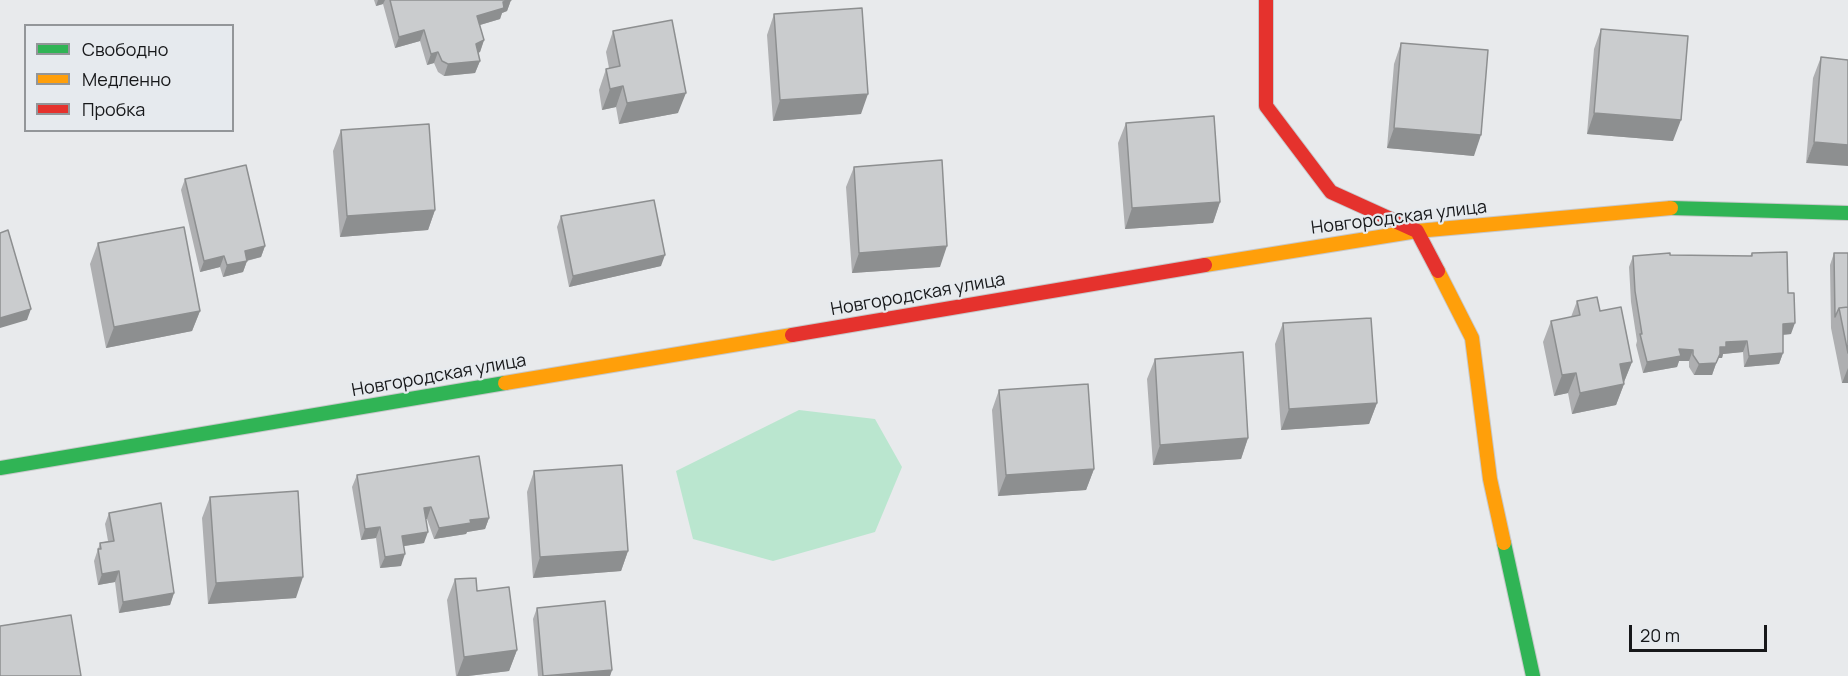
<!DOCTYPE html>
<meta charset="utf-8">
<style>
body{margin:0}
#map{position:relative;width:1848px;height:676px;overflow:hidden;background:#e8eaec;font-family:Manrope,sans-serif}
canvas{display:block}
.legend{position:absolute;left:24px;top:24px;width:210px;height:108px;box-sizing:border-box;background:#e6eaee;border:2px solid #939699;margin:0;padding:8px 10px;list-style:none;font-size:18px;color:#17181a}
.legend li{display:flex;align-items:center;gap:12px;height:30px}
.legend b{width:30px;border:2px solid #939699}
.scale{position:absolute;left:1629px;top:625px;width:138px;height:27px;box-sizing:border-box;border:3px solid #17181a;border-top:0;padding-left:8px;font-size:18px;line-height:21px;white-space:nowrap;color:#17181a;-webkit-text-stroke:4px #e6eaee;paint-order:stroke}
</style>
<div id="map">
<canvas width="1848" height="676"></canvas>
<ul class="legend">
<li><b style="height:8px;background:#30b455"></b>Свободно</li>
<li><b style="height:8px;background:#ff9f0a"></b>Медленно</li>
<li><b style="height:8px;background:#e5322d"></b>Пробка</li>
</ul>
<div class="scale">20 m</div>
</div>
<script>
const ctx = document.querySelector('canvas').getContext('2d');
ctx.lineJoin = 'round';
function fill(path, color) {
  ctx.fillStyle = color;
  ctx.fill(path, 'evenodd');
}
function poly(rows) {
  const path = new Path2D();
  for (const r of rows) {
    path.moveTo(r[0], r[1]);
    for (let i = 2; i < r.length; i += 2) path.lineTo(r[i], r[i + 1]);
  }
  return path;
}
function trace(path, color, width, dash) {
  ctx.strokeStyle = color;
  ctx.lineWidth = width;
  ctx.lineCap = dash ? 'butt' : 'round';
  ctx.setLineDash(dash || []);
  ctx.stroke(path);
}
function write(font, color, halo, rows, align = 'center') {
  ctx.font = font + ' Manrope,sans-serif';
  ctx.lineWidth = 4.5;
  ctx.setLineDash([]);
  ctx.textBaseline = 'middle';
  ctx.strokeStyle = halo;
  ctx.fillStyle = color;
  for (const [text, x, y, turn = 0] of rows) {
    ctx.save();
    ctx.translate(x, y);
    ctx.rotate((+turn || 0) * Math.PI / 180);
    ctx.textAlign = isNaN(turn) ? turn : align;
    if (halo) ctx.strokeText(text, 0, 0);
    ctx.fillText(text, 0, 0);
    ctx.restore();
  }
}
fill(poly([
 [799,410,875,419,902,467,875,532,773,561,693,539,676,471]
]), '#bae6cf');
const fast = poly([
 [1671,208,1848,213],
 [0,468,505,383],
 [1504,543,1533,676]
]);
const slow = poly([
 [1205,265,1417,231,1671,208],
 [1438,271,1472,338,1490,479,1504,543],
 [505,383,792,335]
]);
const jam = poly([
 [1266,0,1266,106,1331,192,1417,231,1438,271],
 [792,335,1205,265]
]);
trace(fast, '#c7c8ca', 16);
trace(slow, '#c7c8ca', 16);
trace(jam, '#c7c8ca', 16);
trace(fast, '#30b455', 14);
trace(slow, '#ff9f0a', 14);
trace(jam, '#e5322d', 14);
fill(poly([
 [374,0,511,0,507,11,502,13,500,19,480,25,484,40,480,52,478,53,480,61,475,73,444,76,438,72,434,63,427,65,420,41,395,48,383,4,376,6],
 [774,14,861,114,773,121,767,35],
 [1601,29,1673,141,1587,134,1594,49],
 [613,31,678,113,619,124,616,107,602,110,599,90,606,69,609,68,606,52],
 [1401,43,1474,156,1387,148,1394,64],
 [1821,57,1848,60,1806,163,1813,78],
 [1126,123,1220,202,1213,223,1125,229,1118,143],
 [341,130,435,210,428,230,340,237,333,151],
 [854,167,940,267,852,273,846,187],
 [185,179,265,246,261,257,247,261,243,272,223,277,220,267,200,272,181,190],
 [561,216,661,266,569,287,557,227],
 [98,243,200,311,192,331,106,348,90,264],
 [1752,253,1788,293,1791,334,1783,335,1783,353,1779,364,1744,367,1743,352,1723,354,1722,358,1718,358,1712,375,1694,375,1689,367,1689,361,1679,361,1677,367,1643,373,1636,345,1637,341,1631,302,1629,267,1633,256,1750,256],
 [1834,253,1848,253,1848,383,1842,383,1831,328,1830,265],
 [1577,301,1600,311,1632,362,1624,382,1623,383,1624,384,1616,405,1572,414,1568,393,1554,396,1543,342,1551,321,1571,317],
 [1283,323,1377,403,1369,424,1281,430,1275,344],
 [1155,359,1248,438,1241,459,1153,465,1147,379],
 [999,390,1094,469,1086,490,998,496,992,410],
 [534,471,628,551,621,571,533,578,527,492],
 [357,475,489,518,485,529,467,532,466,534,434,539,427,519,426,519,424,543,404,546,401,566,380,568,376,538,361,540,352,487],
 [210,497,296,598,208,604,202,518],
 [109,513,174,593,170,605,119,613,115,582,98,585,94,561,100,543,108,541,105,524],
 [455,579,477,591,517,650,509,671,468,676,456,676,447,600],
 [537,608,612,670,610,676,538,676,533,619]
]), '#aeafb1');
fill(poly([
 [378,0,385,0,383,4,376,6],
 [511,0,507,11,502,13,500,19,473,27,477,16,503,2],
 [424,30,420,41,395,48,399,37],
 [484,40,480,52,472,55,476,44],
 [438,52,434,63,427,65,431,54],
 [480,61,475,73,444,76,448,64],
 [623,86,616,107,602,110,610,89],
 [686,93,678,113,619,124,627,103],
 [868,94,861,114,773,121,780,100],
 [1594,113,1681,120,1673,141,1587,134],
 [1394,128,1481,135,1474,156,1387,148],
 [1814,142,1848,145,1848,166,1806,163],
 [1220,202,1213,223,1125,229,1132,208],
 [435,210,428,230,340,237,347,216],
 [265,246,261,257,241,262,245,251],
 [947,246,940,267,852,273,859,253],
 [665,255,661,266,569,287,573,276],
 [224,256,220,267,200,272,204,261],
 [247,261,243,272,223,277,227,265],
 [31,309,27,320,0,328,0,318],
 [200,311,192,331,106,348,114,327],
 [1795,323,1791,334,1779,335,1783,324],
 [1747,341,1743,352,1723,354,1722,358,1718,358,1712,375,1694,375,1699,364,1726,342],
 [1679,349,1693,350,1689,361,1679,361,1677,367,1643,373,1647,362],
 [1783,353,1779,364,1744,367,1749,356],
 [1632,362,1624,382,1612,385,1620,364],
 [1848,368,1848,383,1842,383],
 [1576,373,1568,393,1554,396,1562,375],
 [1624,384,1616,405,1572,414,1580,393],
 [1377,403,1369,424,1281,430,1289,409],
 [1248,438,1241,459,1153,465,1160,445],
 [1094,469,1086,490,998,496,1006,475],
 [431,507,427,519,420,519,424,508],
 [489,518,485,529,467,532,466,534,434,539,439,528,470,520],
 [380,527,376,538,361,540,365,529],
 [428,532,424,543,398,547,402,536],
 [628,551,621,571,533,578,540,557],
 [405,554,401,566,380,568,385,557],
 [119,571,115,582,98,585,102,574],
 [303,577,296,598,208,604,216,583],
 [174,593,170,605,119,613,123,602],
 [517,650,509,671,468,676,457,676,464,657],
 [612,670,610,676,551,676]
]), '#8d8f90');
const building = poly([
 [390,0,511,0,503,2,504,8,477,16,484,40,476,44,480,61,448,64,442,61,438,52,431,54,424,30,399,37,390,0],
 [862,8,868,94,780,100,774,14,862,8],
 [672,20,686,93,627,103,623,86,610,89,606,69,620,66,613,31,672,20],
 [1601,29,1688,36,1681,120,1594,113,1601,29],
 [1401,43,1488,50,1481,135,1394,128,1401,43],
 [1821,57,1848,60,1848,145,1814,142,1821,57],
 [1214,116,1220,202,1132,208,1126,123,1214,116],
 [429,124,435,210,347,216,341,130,429,124],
 [942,160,947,246,859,253,854,167,942,160],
 [246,165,265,246,245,251,247,261,227,265,224,256,204,261,185,179,246,165],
 [654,200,665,255,573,276,561,216,654,200],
 [184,227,200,311,114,327,98,243,184,227],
 [8,230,31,309,0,318,0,233,8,230],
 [1787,252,1788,293,1794,293,1795,323,1783,324,1783,353,1749,356,1747,341,1726,342,1726,347,1720,347,1720,354,1716,363,1699,364,1693,355,1693,350,1679,349,1681,356,1647,362,1640,334,1642,334,1635,291,1633,256,1670,253,1670,255,1752,256,1752,253,1787,252],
 [1834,253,1848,253,1848,307,1839,308,1835,317,1834,253],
 [1597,297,1600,311,1621,307,1632,362,1620,364,1624,384,1580,393,1576,373,1562,375,1551,321,1580,315,1577,301,1597,297],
 [1848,307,1848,353,1839,308,1848,307],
 [1371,318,1377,403,1289,409,1283,323,1371,318],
 [1243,352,1248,438,1160,445,1155,359,1243,352],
 [1088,384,1094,469,1006,475,999,390,1088,384],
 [479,456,489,518,470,520,471,523,439,528,431,507,424,508,428,532,402,536,405,554,385,557,380,527,365,529,357,475,479,456],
 [622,465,628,551,540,557,534,471,622,465],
 [298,491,303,577,216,583,210,497,298,491],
 [161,503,174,593,123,602,119,571,102,574,98,549,101,549,100,543,114,541,109,513,161,503],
 [476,578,477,591,509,587,517,650,464,657,455,579,476,578],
 [605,601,612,670,543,676,537,608,605,601],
 [71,615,81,676,0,676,0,626,71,615]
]);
fill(building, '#caccce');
trace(building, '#8d8f90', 1.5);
write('18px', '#17181a', '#e6eaee', [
 ["Новгородская улица",1399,218,-7],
 ["Новгородская улица",918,295,-10],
 ["Новгородская улица",439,376,-10]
]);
</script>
